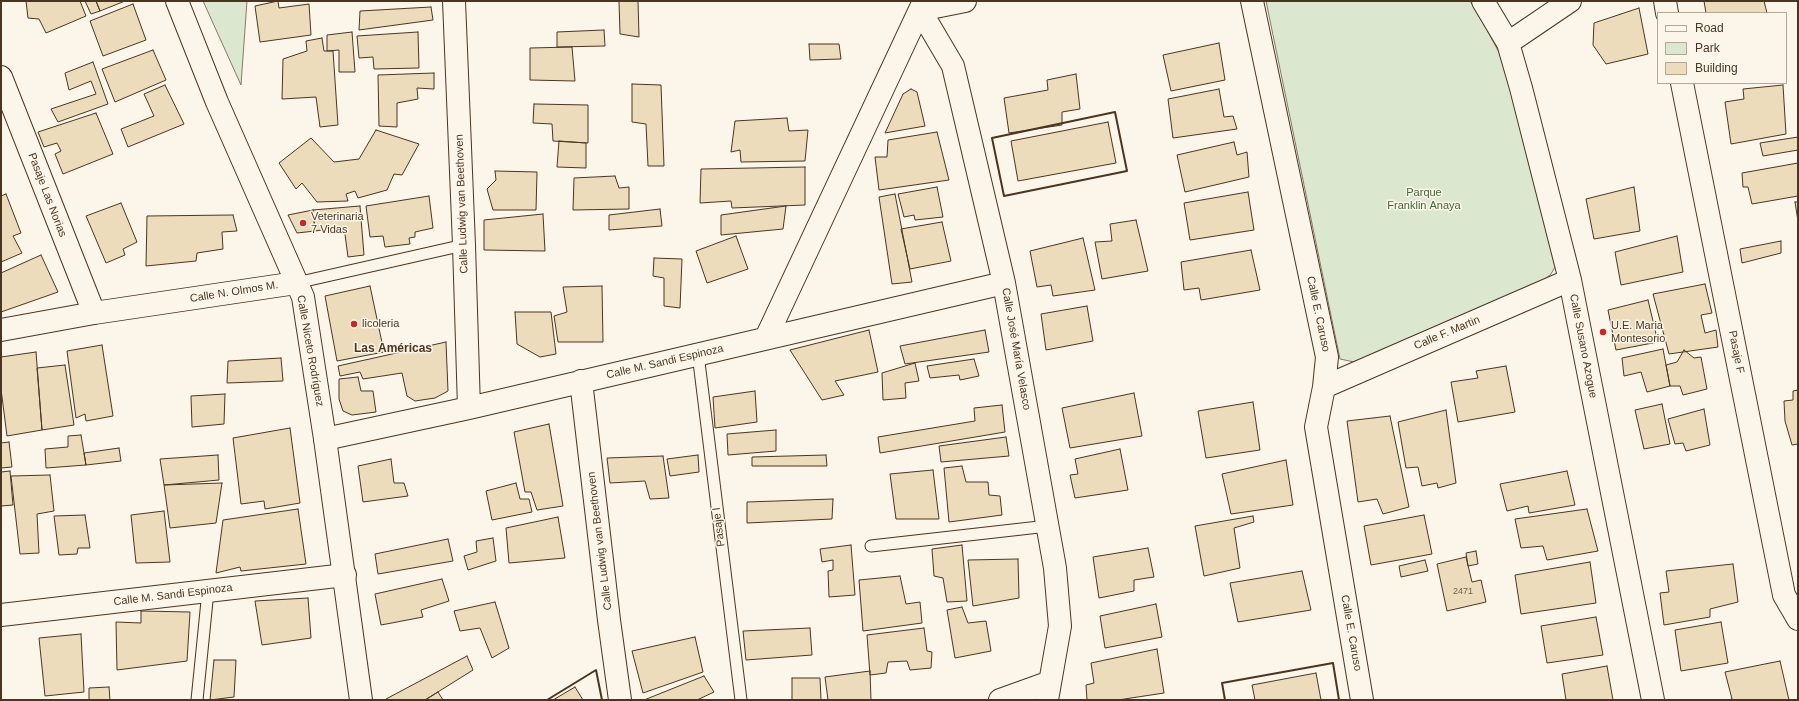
<!DOCTYPE html>
<meta charset="utf-8">
<style>
body{margin:0}
#map{position:relative;width:1799px;height:701px;overflow:hidden;background:#fbf6e9;font-family:Arial,sans-serif}
canvas{display:block}
.frame{position:absolute;inset:0;border:2px solid #4a3520;pointer-events:none}
.legend{position:absolute;left:1657px;top:12px;width:130px;height:72px;box-sizing:border-box;background:#fbf6e9;border:1px solid #b4a999;margin:0;padding:5px 7px;list-style:none;font-size:12px;color:#4a3520}
.legend li{display:flex;align-items:center;gap:8px;height:20px}
.legend b{width:20px;border:1px solid #b4a999}
</style>
<div id="map">
<canvas width="1799" height="701"></canvas>
<div class="frame"></div>
<ul class="legend">
<li><b style="height:5px;background:#fbf6e9"></b>Road</li>
<li><b style="height:11px;background:#dce7d0"></b>Park</li>
<li><b style="height:11px;background:#ecdcbc"></b>Building</li>
</ul>
</div>
<script>
const ctx = document.querySelector('canvas').getContext('2d');
ctx.lineJoin = 'round';
function fill(path, color) {
  ctx.fillStyle = color;
  ctx.fill(path, 'evenodd');
}
function poly(rows) {
  const path = new Path2D();
  for (const r of rows) {
    path.moveTo(r[0], r[1]);
    for (let i = 2; i < r.length; i += 2) path.lineTo(r[i], r[i + 1]);
  }
  return path;
}
function trace(path, color, width, dash) {
  ctx.strokeStyle = color;
  ctx.lineWidth = width;
  ctx.lineCap = dash ? 'butt' : 'round';
  ctx.setLineDash(dash || []);
  ctx.stroke(path);
}
function write(font, color, halo, rows, align = 'center') {
  ctx.font = font + ' Arial,sans-serif';
  ctx.lineWidth = 3;
  ctx.setLineDash([]);
  ctx.textBaseline = 'middle';
  ctx.strokeStyle = halo;
  ctx.fillStyle = color;
  for (const [text, x, y, turn = 0] of rows) {
    ctx.save();
    ctx.translate(x, y);
    ctx.rotate((+turn || 0) * Math.PI / 180);
    ctx.textAlign = isNaN(turn) ? turn : align;
    if (halo) ctx.strokeText(text, 0, 0);
    ctx.fillText(text, 0, 0);
    ctx.restore();
  }
}
const green = poly([
 [203,1,247,1,241,85,203,1],
 [1266,1,1470,1,1478,13,1510,73,1556,258,1555,267,1551,274,1545,279,1354,362,1340,359,1266,1]
]);
fill(green, '#dce7d0');
trace(green, '#887966', 1);
const building = poly([
 [26,1,80,1,86,16,46,33,39,19,28,18,26,1],
 [85,1,96,1,100,11,91,14,85,1],
 [96,1,125,1,100,11,96,1],
 [278,1,279,8,309,4,311,35,260,42,255,6,278,1],
 [619,1,638,1,639,37,620,34,619,1],
 [1704,1,1764,1,1767,13,1706,13,1704,1],
 [133,4,146,40,103,56,90,21,133,4],
 [431,7,433,20,359,30,360,11,431,7],
 [1639,8,1648,54,1606,64,1593,45,1594,23,1639,8],
 [604,30,605,46,557,47,557,32,604,30],
 [352,32,355,72,339,72,339,50,327,51,327,35,352,32],
 [418,32,419,68,374,69,373,57,359,58,357,36,418,32],
 [322,38,324,51,333,51,338,125,320,127,316,97,282,99,283,59,307,51,306,41,322,38],
 [1219,43,1225,80,1171,91,1163,55,1219,43],
 [809,44,839,44,841,59,810,60,809,44],
 [572,47,575,81,530,80,530,48,572,47],
 [153,50,166,80,115,102,102,69,153,50],
 [93,62,108,104,58,122,51,109,96,94,91,81,69,90,65,73,93,62],
 [434,73,434,89,417,88,418,99,397,103,397,127,379,126,378,75,434,73],
 [1076,74,1080,109,1062,112,1062,125,1009,133,1004,98,1048,90,1047,80,1076,74],
 [632,84,661,85,664,166,648,166,646,124,632,122,632,84],
 [165,85,184,124,128,147,121,129,154,116,144,94,165,85],
 [1783,85,1786,134,1731,144,1725,102,1744,99,1743,89,1783,85],
 [911,89,917,92,925,126,885,133,903,94,911,89],
 [1219,89,1224,117,1233,116,1237,129,1173,138,1168,99,1219,89],
 [534,104,588,105,588,143,553,141,552,124,533,123,534,104],
 [96,113,113,154,63,174,55,154,61,151,57,143,44,147,38,132,96,113],
 [787,118,789,131,808,130,805,161,741,162,740,150,731,152,735,121,787,118],
 [1108,122,1116,163,1018,181,1011,141,1108,122],
 [376,130,419,144,402,175,394,174,387,190,358,198,355,191,346,194,348,201,317,202,302,183,296,189,279,163,311,138,334,162,359,159,376,130],
 [937,132,949,180,879,190,875,157,887,157,888,140,937,132],
 [1798,137,1798,150,1763,156,1760,143,1798,137],
 [559,141,586,143,586,168,557,167,559,141],
 [1234,142,1237,155,1247,152,1249,177,1185,192,1177,155,1234,142],
 [1798,163,1798,196,1752,204,1748,187,1743,187,1742,173,1798,163],
 [805,167,805,205,732,208,731,201,700,203,701,169,805,167],
 [495,171,537,172,536,210,493,210,487,189,496,180,495,171],
 [615,176,619,188,629,187,629,209,573,210,574,178,615,176],
 [937,187,943,217,915,220,914,215,904,217,898,194,937,187],
 [1634,187,1640,231,1594,239,1586,199,1634,187],
 [1248,192,1254,230,1190,240,1184,203,1248,192],
 [6,194,21,233,13,236,22,253,1,262,1,196,6,194],
 [895,194,912,282,892,284,879,197,895,194],
 [429,196,433,228,415,232,415,237,409,238,410,244,385,247,383,236,370,237,366,206,429,196],
 [1795,202,1798,202,1798,221,1795,202],
 [121,203,137,242,123,249,125,255,106,263,86,216,121,203],
 [360,206,364,255,348,257,344,227,315,231,313,210,360,206],
 [786,206,783,229,721,235,721,215,786,206],
 [660,209,662,226,609,230,609,215,660,209],
 [313,210,315,231,297,233,288,215,313,210],
 [543,214,545,251,484,250,484,220,543,214],
 [233,215,237,231,222,232,223,249,197,253,196,261,146,266,147,216,233,215],
 [1136,220,1148,271,1102,279,1095,242,1112,241,1110,224,1136,220],
 [942,222,951,261,910,269,901,229,942,222],
 [736,236,748,269,707,283,696,251,736,236],
 [1677,236,1683,272,1621,285,1615,252,1677,236],
 [1083,238,1095,290,1053,296,1051,285,1037,287,1030,251,1083,238],
 [1781,241,1781,253,1742,263,1740,249,1781,241],
 [1251,250,1260,290,1201,300,1199,288,1184,290,1181,262,1251,250],
 [41,255,58,292,1,312,1,273,41,255],
 [654,258,682,259,680,308,664,306,664,278,653,276,654,258],
 [1705,284,1712,313,1701,315,1705,333,1716,330,1718,347,1669,354,1653,294,1705,284],
 [370,286,384,352,337,361,325,296,370,286],
 [602,286,603,342,558,342,554,316,567,312,563,287,602,286],
 [1648,300,1658,342,1616,350,1608,310,1648,300],
 [1087,306,1093,341,1046,350,1041,314,1087,306],
 [515,312,551,312,556,354,540,357,517,344,515,312],
 [869,330,878,372,835,381,844,395,822,400,790,350,869,330],
 [985,330,989,352,905,364,900,346,985,330],
 [446,342,448,391,435,398,415,401,407,396,402,373,363,379,360,372,340,376,338,366,446,342],
 [102,345,113,416,86,421,85,414,76,418,67,351,102,345],
 [1663,349,1670,386,1647,392,1641,372,1624,376,1622,358,1663,349],
 [1684,350,1694,358,1701,357,1707,389,1683,395,1680,386,1670,386,1666,365,1677,362,1684,350],
 [36,352,42,430,7,436,1,389,1,357,36,352],
 [281,358,283,381,227,383,228,361,281,358],
 [974,359,979,376,960,380,959,375,930,378,927,366,974,359],
 [915,363,919,381,905,383,906,398,883,400,882,373,915,363],
 [65,365,74,425,42,430,37,368,65,365],
 [1506,366,1515,412,1458,422,1451,382,1478,378,1476,371,1506,366],
 [358,377,361,391,373,391,376,412,352,415,343,411,339,399,339,379,358,377],
 [1798,390,1798,444,1792,445,1785,421,1784,401,1793,400,1793,391,1798,390],
 [755,391,757,422,715,428,713,397,755,391],
 [1134,393,1142,436,1070,448,1062,408,1134,393],
 [225,394,224,424,192,427,191,396,225,394],
 [1253,402,1260,450,1206,458,1198,411,1253,402],
 [1662,404,1670,444,1644,449,1635,410,1662,404],
 [1002,405,1005,432,880,453,878,437,975,421,974,408,1002,405],
 [1704,409,1710,445,1686,451,1683,443,1675,444,1668,419,1704,409],
 [1446,410,1456,483,1438,488,1437,483,1422,486,1418,467,1406,468,1398,422,1446,410],
 [1390,416,1409,507,1383,514,1377,499,1358,502,1347,421,1390,416],
 [549,424,563,506,537,510,531,492,525,492,514,432,549,424],
 [290,428,300,503,265,509,264,501,241,504,233,438,290,428],
 [776,430,776,451,728,455,727,434,776,430],
 [81,435,86,465,46,468,45,449,68,447,68,436,81,435],
 [1006,437,1009,456,941,462,939,446,1006,437],
 [9,442,12,467,1,468,1,443,9,442],
 [119,448,121,461,86,465,84,453,119,448],
 [1120,449,1128,490,1075,498,1070,475,1078,474,1075,459,1120,449],
 [218,455,219,480,164,485,160,459,218,455],
 [698,455,699,472,670,476,667,459,698,455],
 [826,455,827,466,752,466,752,457,826,455],
 [663,456,669,498,650,499,645,481,610,483,607,458,663,456],
 [391,459,394,483,404,483,408,496,363,502,358,466,391,459],
 [1286,460,1293,505,1231,514,1222,474,1286,460],
 [962,466,966,482,988,482,989,495,1000,496,1002,515,949,522,944,468,962,466],
 [933,470,939,519,896,519,890,474,933,470],
 [10,471,13,505,1,506,1,472,10,471],
 [1567,471,1575,505,1529,513,1528,506,1507,511,1500,484,1567,471],
 [50,475,54,511,37,514,39,553,20,554,11,476,50,475],
 [222,483,216,523,170,528,164,485,222,483],
 [516,483,520,499,529,499,532,512,492,520,486,491,516,483],
 [833,499,832,519,747,523,747,502,833,499],
 [298,509,306,564,241,571,240,567,216,573,223,520,298,509],
 [1587,509,1598,551,1547,560,1543,546,1521,548,1515,519,1587,509],
 [164,511,170,562,136,563,131,515,164,511],
 [85,515,90,548,78,548,77,554,59,555,54,516,85,515],
 [1424,515,1432,554,1371,565,1364,526,1424,515],
 [1253,516,1254,522,1234,528,1240,568,1204,576,1195,526,1253,516],
 [558,517,565,558,509,563,506,528,558,517],
 [493,538,496,561,468,570,464,556,477,552,476,541,493,538],
 [448,539,453,561,378,574,375,554,448,539],
 [851,545,855,595,829,597,828,571,833,570,833,560,822,562,820,549,851,545],
 [962,545,967,601,947,602,943,578,934,576,932,549,962,545],
 [1148,548,1154,577,1134,580,1134,591,1099,598,1093,557,1148,548],
 [1476,551,1478,564,1468,566,1466,553,1476,551],
 [1466,557,1472,582,1481,580,1486,602,1447,611,1437,564,1466,557],
 [1018,559,1019,598,973,606,968,560,1018,559],
 [1425,560,1428,571,1401,577,1399,566,1425,560],
 [1590,562,1596,603,1521,614,1515,575,1590,562],
 [1733,564,1738,602,1710,609,1710,617,1664,625,1660,593,1669,592,1666,571,1733,564],
 [1302,571,1311,610,1238,622,1230,583,1302,571],
 [900,576,906,604,920,602,922,623,863,631,859,580,900,576],
 [442,579,449,601,421,610,423,617,381,625,375,594,442,579],
 [308,598,311,638,262,645,255,601,308,598],
 [495,602,509,648,492,658,480,628,460,631,454,611,495,602],
 [1156,604,1162,637,1105,648,1100,616,1156,604],
 [962,607,968,623,986,621,991,651,955,658,947,610,962,607],
 [141,611,190,612,187,661,117,670,116,622,141,623,141,611],
 [1596,617,1603,655,1547,663,1541,626,1596,617],
 [1721,622,1728,663,1681,671,1675,630,1721,622],
 [810,628,812,655,746,660,743,631,810,628],
 [924,628,927,651,932,652,931,668,910,670,907,661,888,662,886,673,870,675,867,635,924,628],
 [81,634,84,692,45,696,39,638,81,634],
 [695,637,703,672,643,693,632,651,695,637],
 [1157,649,1164,693,1118,700,1087,700,1086,685,1094,683,1091,663,1157,649],
 [467,656,473,670,425,700,387,700,386,699,467,656],
 [214,660,236,660,234,697,210,700,214,660],
 [1780,661,1789,700,1728,700,1732,699,1725,672,1780,661],
 [1607,666,1613,700,1566,700,1562,674,1607,666],
 [870,671,871,700,828,700,825,677,870,671],
 [1316,673,1321,700,1255,700,1252,685,1316,673],
 [704,676,714,692,697,700,644,700,704,676],
 [792,678,820,678,821,700,792,700,792,678],
 [109,687,110,700,89,700,89,688,109,687],
 [575,687,583,700,553,700,575,687],
 [438,692,443,700,425,700,438,692]
]);
fill(building, '#ecdcbc');
trace(building, '#4a3520', 1);
const service = poly([
 [296,283,464,245],
 [698,354,741,700],
 [871,546,1048,526],
 [197,700,208,591]
]);
const minor = poly([
 [454,1,464,245,469,408],
 [1252,1,1327,357,1324,387,1316,427,1362,700],
 [1483,1,1508,43,1521,88,1570,280,1653,700],
 [1665,1,1667,13],
 [920,10,953,66,1004,283,1055,568,1060,626,1047,700],
 [920,10,965,1],
 [1508,43,1570,1],
 [1,77,94,313],
 [1682,83,1784,595,1798,619],
 [1,330,94,313,296,283],
 [766,338,924,1],
 [581,381,609,620,620,700],
 [1324,387,1570,280],
 [325,439,469,408,1004,283],
 [1,615,345,575],
 [1000,700,1050,682]
]);
const tertiary = poly([
 [177,1,217,102,303,297,325,439,361,700]
]);
trace(service, '#4a3520', 13);
trace(minor, '#4a3520', 24);
trace(tertiary, '#4a3520', 24);
trace(service, '#fbf6e9', 11);
trace(minor, '#fbf6e9', 22);
trace(tertiary, '#fbf6e9', 22);
trace(poly([
 [1115,112,1127,171,1004,196,992,138,1115,112],
 [547,700,596,670,602,700],
 [1225,700,1222,683,1333,663,1339,700]
]), '#4a3520', 2);
for (const [x, y, r, color] of [
 [303,223,4,"#c62828"],
 [354,324,4,"#c62828"],
 [1603,332,4,"#c62828"]
]) {
  const dot = new Path2D();
  dot.arc(x, y, r, 0, 2 * Math.PI);
  ctx.fillStyle = color;
  ctx.fill(dot);
  trace(dot, '#fbf6e9', 1.5);
}
write('9px', '#725f47', null, [
 ["2471",1463,592]
]);
write('11px', '#436837', '#fbf6e9', [
 ["Parque",1424,193],
 ["Franklin Anaya",1424,206]
]);
write('11px', '#4a3520', '#fbf6e9', [
 ["Pasaje Las Norias",47,195,69],
 ["Calle Ludwig van Beethoven",462,204,-92],
 ["Calle N. Olmos M.",234,292,-9],
 ["Calle E. Caruso",1318,314,78],
 ["Calle F. Martin",1447,333,-23],
 ["Calle Susano Azogue",1583,346,79],
 ["Calle José María Velasco",1016,349,80],
 ["Calle Niceto Rodríguez",310,351,80],
 ["Pasaje F",1736,352,79],
 ["Calle M. Sandi Espinoza",665,362,-13],
 ["Pasaje I",719,527,-97],
 ["Calle Ludwig van Beethoven",600,541,-97],
 ["Calle M. Sandi Espinoza",173,595,-7],
 ["Calle E. Caruso",1351,633,80]
]);
write('11px', '#4a3520', '#fbf6e9', [
 ["Veterinaria",311,217],
 ["7 Vidas",311,230],
 ["licoleria",362,324],
 ["U.E. Maria",1611,326],
 ["Montesorio",1611,339]
], 'left');
write('bold 12px', '#4a3520', '#fbf6e9', [
 ["Las Américas",393,349]
]);
</script>
